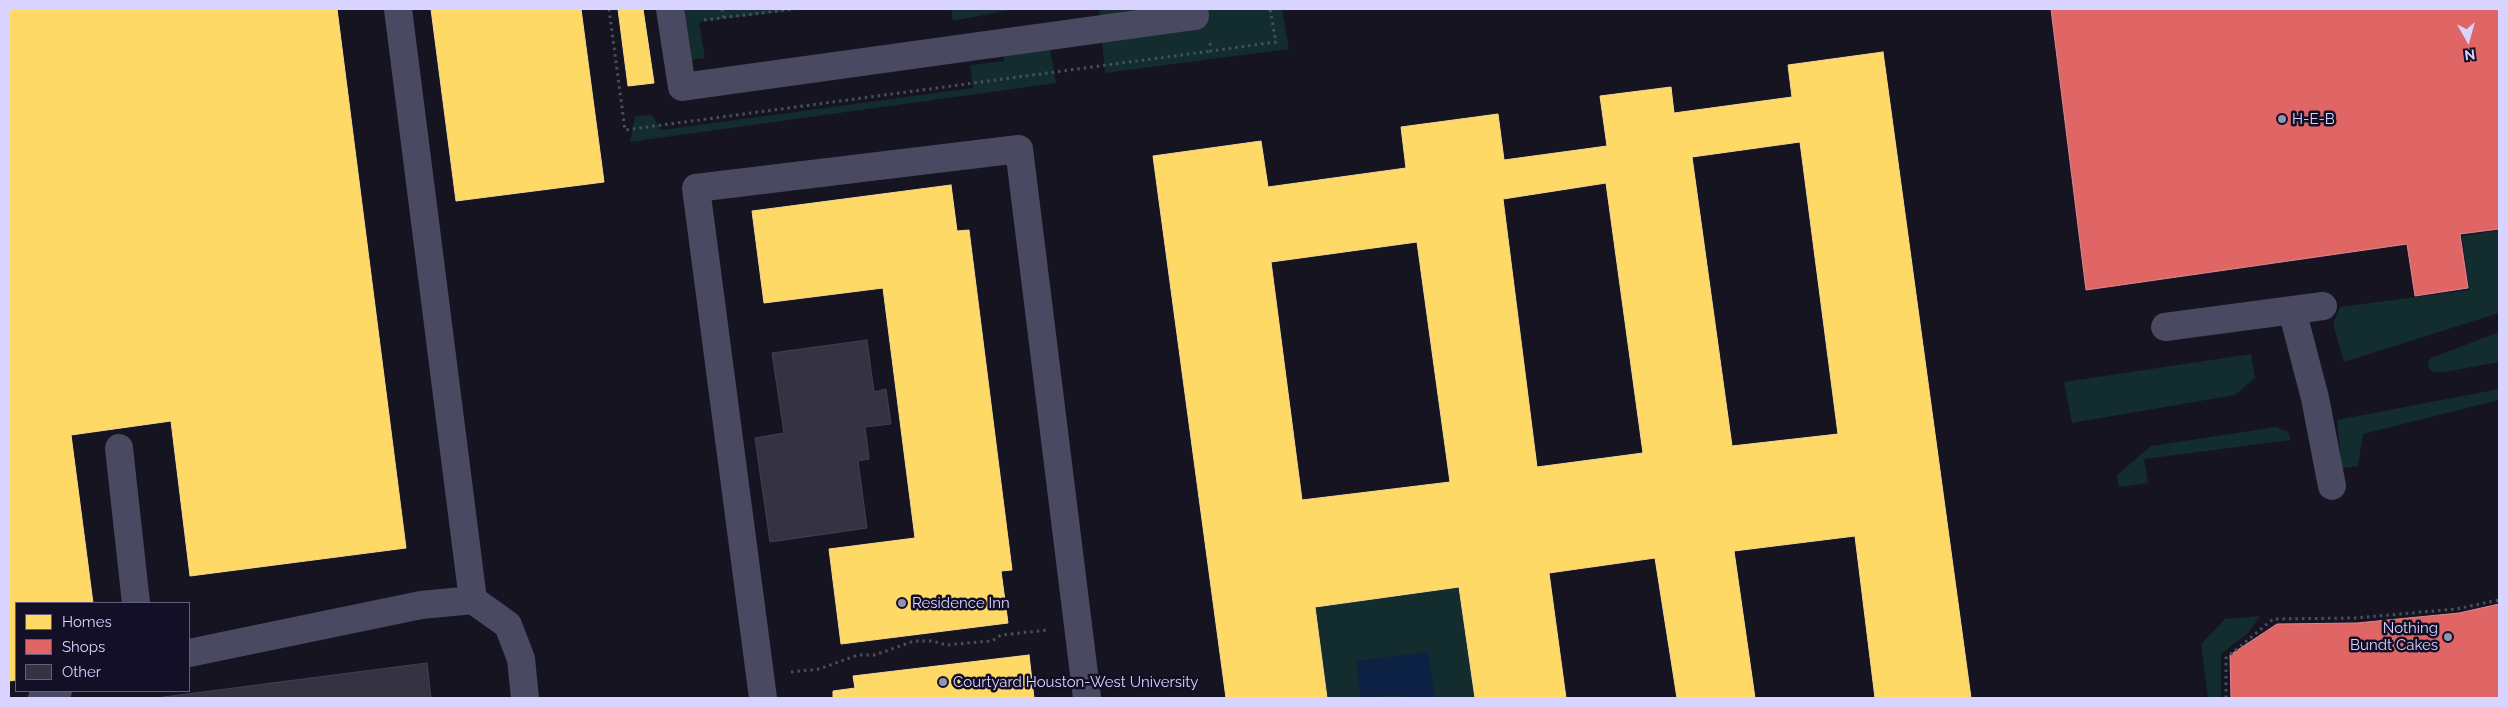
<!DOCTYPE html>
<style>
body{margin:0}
#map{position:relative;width:2508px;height:707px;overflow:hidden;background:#161421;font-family:Raleway,sans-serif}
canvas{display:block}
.frame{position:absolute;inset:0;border:10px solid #d9d4ff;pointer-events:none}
.legend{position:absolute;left:15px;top:602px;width:175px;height:90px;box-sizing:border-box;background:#130f26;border:1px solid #625e7d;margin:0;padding:6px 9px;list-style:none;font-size:15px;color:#d9d4ff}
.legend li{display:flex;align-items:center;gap:10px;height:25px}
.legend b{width:25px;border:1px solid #625e7d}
.north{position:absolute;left:2443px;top:15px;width:50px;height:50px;-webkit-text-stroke:4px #130f26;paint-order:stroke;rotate:173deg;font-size:14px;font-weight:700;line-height:20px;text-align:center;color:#d9d4ff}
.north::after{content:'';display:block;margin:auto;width:18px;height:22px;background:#d9d4ff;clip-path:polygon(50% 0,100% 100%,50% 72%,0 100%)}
</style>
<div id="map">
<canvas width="2508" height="707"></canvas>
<div class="frame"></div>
<ul class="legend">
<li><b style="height:14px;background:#ffd966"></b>Homes</li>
<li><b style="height:14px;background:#e06666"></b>Shops</li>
<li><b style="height:14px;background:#343243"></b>Other</li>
</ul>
<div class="north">N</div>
</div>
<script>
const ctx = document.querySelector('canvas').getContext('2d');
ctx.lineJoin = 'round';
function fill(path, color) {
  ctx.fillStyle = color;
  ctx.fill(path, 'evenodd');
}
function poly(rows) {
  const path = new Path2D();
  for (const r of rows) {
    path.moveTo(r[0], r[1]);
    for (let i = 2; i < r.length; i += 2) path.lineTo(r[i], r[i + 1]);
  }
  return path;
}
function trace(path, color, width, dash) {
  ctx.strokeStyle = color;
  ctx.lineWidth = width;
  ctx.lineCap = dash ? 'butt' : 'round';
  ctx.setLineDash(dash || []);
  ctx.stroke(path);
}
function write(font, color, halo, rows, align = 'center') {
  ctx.font = font + ' Raleway,sans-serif';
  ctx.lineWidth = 5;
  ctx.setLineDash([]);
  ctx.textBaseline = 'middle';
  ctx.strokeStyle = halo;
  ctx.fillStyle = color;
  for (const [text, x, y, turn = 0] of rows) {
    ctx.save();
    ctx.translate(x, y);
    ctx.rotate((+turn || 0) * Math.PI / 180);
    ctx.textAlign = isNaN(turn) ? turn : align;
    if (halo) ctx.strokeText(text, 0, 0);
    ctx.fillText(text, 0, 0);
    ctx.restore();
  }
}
fill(poly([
 [670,9,805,9,699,22,705,58,679,62],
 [951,9,1008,9,1009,10,953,21],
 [1099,9,1282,9,1289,49,1105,73],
 [1047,31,1056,83,630,142,635,116,652,115,661,130,973,88,970,65,1004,61,1002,37],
 [2499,230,2499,313,2344,362,2333,323,2340,307,2469,290,2462,236],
 [2499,332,2499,362,2444,372,2434,372,2429,369,2428,363,2431,358],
 [2251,354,2255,378,2235,395,2072,423,2064,382],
 [2499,389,2499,400,2363,434,2358,466,2342,468,2337,420],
 [2276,427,2288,432,2291,440,2144,459,2148,483,2119,487,2117,475,2151,446],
 [1459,587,1475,698,1327,698,1315,607],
 [2260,616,2248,633,2221,654,2221,698,2208,698,2201,644,2225,619]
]), '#132c2d');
fill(poly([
 [1428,652,1435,698,1402,698,1401,695,1361,698,1356,661]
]), '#0d2144');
const homes = poly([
 [9,9,337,9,406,548,190,576,171,421,71,435,93,603,16,603,16,680,9,681,9,9],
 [431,9,581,9,604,182,456,201,431,9],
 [618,9,643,9,654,83,628,86,618,9],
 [1883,52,1971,698,1875,698,1855,536,1734,551,1755,698,1677,698,1655,558,1549,573,1566,698,1475,698,1459,587,1315,607,1327,698,1226,698,1153,156,1261,141,1268,187,1406,168,1401,127,1498,114,1504,160,1607,146,1600,96,1671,87,1674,113,1792,97,1788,65,1883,52],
 [1800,142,1838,434,1732,446,1692,157,1800,142],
 [1606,183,1643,453,1537,467,1503,199,1606,183],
 [1417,242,1450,482,1302,500,1271,262,1417,242],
 [951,185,957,231,969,230,1012,570,1001,571,1008,623,841,644,829,549,915,538,883,288,764,303,752,211,951,185],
 [1029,655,1034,698,833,698,833,691,855,688,853,676,1029,655]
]);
fill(homes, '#ffd966');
trace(homes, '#f4d894', 1);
const shops = poly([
 [2051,9,2499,9,2499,229,2460,234,2468,288,2415,296,2407,244,2086,290,2051,9],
 [2499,604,2499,698,2231,698,2230,655,2277,624,2357,623,2459,613,2499,604]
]);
fill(shops, '#e06666');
trace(shops, '#de8794', 1);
const building = poly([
 [867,340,874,392,886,389,891,424,865,427,869,459,858,461,867,528,770,542,755,438,784,433,772,353,867,340],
 [427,663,431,698,156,698,427,663]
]);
fill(building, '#343243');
trace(building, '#433f54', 1);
trace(poly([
 [609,9,625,130,1211,51],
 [722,9,723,17],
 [704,20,794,9],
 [1210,43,1211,51,1276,42,1270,9],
 [791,672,819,669,858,655,875,655,914,641,932,641,947,645,978,642,992,641,1001,635,1048,630],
 [2226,698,2226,658,2273,619,2355,618,2456,609,2499,600]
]), '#44505f', 3, [2.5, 4]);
trace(poly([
 [398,9,473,600],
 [670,9,682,87,1195,16,1194,9],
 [2292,310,2315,398,2332,486],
 [2165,327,2323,306],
 [119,448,136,603],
 [189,653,421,605,473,600,508,625,521,659,525,698],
 [42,698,58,691],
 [763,698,696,188,1019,149,1087,698]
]), '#4a4962', 28);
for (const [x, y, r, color] of [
 [2282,119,5,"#9591b1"],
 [902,603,5,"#9591b1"],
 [2448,637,5,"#9591b1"],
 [943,682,5,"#9591b1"]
]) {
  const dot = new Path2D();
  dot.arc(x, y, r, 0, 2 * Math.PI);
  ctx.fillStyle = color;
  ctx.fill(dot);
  trace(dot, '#130f26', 2);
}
write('15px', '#d9d4ff', '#130f26', [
 ["H-E-B",2292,119],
 ["Residence Inn",912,603],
 ["Nothing",2438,628,"right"],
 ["Bundt Cakes",2438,645,"right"],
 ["Courtyard Houston-West University",953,682]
], 'left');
</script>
